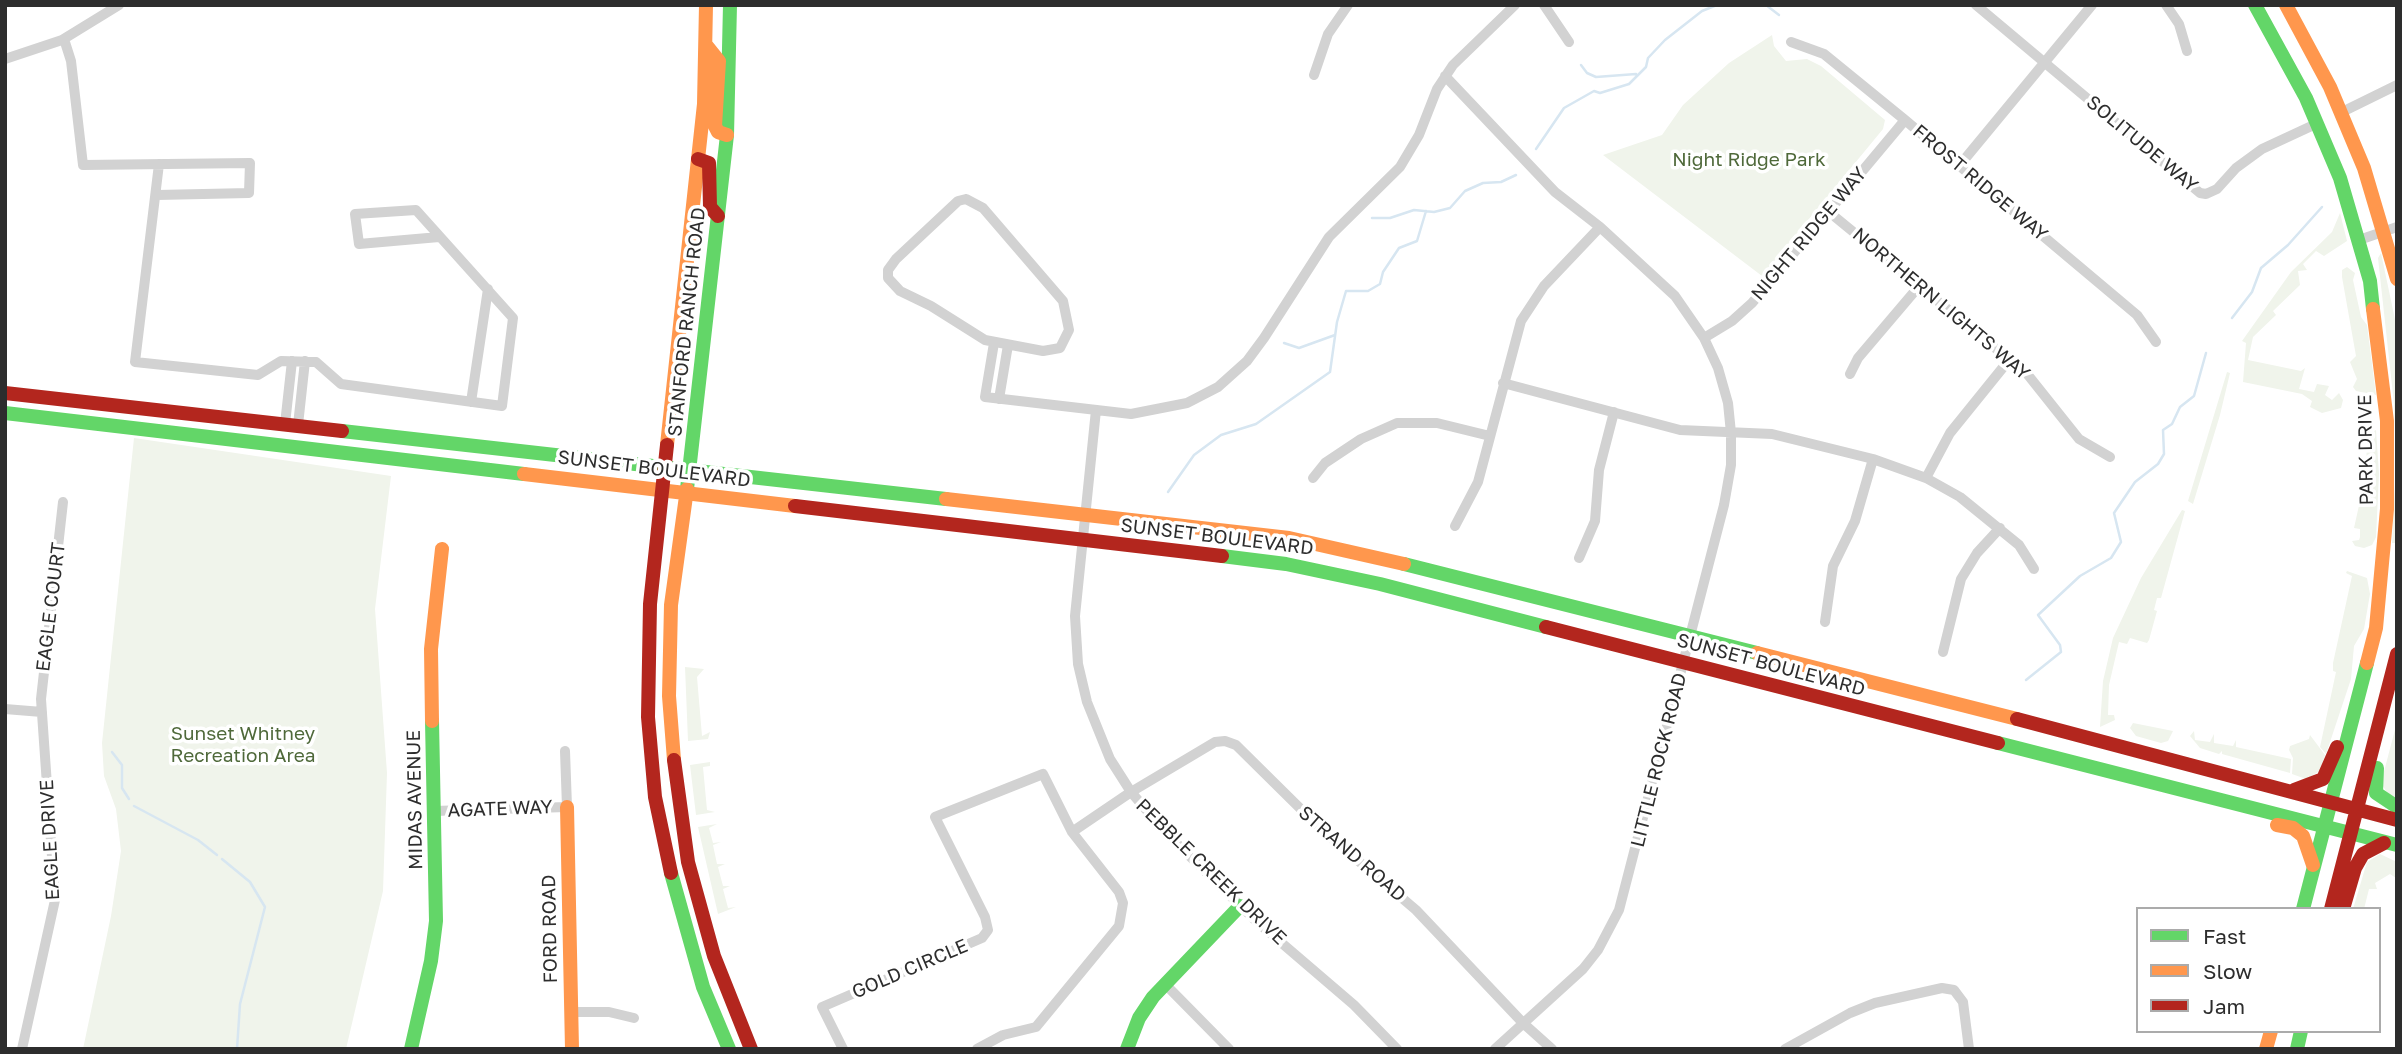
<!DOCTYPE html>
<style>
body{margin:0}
#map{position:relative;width:2402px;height:1054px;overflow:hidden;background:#fff;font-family:"Golos Text",sans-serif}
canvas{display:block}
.frame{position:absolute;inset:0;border:7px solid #2d2d2d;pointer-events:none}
.legend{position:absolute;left:2136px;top:907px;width:245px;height:126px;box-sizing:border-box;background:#fff;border:2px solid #ababab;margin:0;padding:9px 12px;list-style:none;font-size:21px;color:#2d2d2d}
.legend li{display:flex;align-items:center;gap:14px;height:35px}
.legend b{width:35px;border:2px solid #ababab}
</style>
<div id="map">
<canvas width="2402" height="1054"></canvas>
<div class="frame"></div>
<ul class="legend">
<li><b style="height:9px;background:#63d668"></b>Fast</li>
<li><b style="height:9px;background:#ff974d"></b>Slow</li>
<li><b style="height:9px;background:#b3261e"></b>Jam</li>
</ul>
</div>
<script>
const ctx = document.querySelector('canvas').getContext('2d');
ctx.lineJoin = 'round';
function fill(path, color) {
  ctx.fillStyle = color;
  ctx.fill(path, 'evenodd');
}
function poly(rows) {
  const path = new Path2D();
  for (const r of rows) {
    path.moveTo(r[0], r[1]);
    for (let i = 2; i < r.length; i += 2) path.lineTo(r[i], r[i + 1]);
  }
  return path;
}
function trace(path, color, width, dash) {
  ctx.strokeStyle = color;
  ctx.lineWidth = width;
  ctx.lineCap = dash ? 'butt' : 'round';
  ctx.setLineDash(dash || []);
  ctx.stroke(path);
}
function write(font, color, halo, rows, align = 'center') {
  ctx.font = font + ' "Golos Text",sans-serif';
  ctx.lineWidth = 7;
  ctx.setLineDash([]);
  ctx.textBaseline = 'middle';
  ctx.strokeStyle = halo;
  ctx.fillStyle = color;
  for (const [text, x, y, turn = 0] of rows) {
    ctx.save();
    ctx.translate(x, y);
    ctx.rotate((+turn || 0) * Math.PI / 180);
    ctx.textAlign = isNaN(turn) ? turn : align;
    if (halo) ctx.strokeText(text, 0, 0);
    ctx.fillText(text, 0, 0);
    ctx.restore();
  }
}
fill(poly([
 [1772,35,1774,46,1786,61,1807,59,1821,66,1885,120,1883,129,1762,276,1603,155,1662,135,1683,105,1729,63],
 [2340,213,2347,241,2324,256,2316,251,2303,264,2307,270,2298,271,2300,285,2273,311,2276,315,2253,337,2248,360,2301,371,2305,368,2299,389,2314,392,2317,384,2329,386,2325,395,2332,400,2339,393,2343,400,2341,408,2322,413,2310,407,2312,401,2302,394,2243,382,2246,343,2242,341,2291,272,2332,232],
 [2381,253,2397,329,2397,543,2392,543,2396,463,2394,404,2378,258],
 [2347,267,2355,273,2353,280,2361,317,2367,325,2376,395,2356,391,2353,387,2357,379,2350,362,2356,356,2342,277,2342,270],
 [2227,372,2230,373,2220,415,2193,504,2188,501],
 [2376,430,2379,474,2376,537,2372,545,2364,548,2355,546,2352,541,2359,540,2360,537,2360,529,2354,528,2366,474,2367,435],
 [134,438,391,476,375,609,387,773,383,891,346,1049,83,1049,111,916,121,851,116,809,104,776,102,743],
 [2182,510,2185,511,2161,598,2157,598,2154,610,2157,611,2149,640,2147,643,2130,638,2127,644,2119,642,2109,685,2108,715,2114,715,2115,720,2100,727,2103,681,2113,638,2141,578],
 [2347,571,2367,578,2370,594,2364,629,2354,646,2351,679,2326,754,2320,747,2336,672,2333,671,2333,663,2352,576,2346,573],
 [685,667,704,669,697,677,702,736,710,732,708,739,688,741],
 [2397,722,2397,799,2391,799,2381,783],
 [2133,723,2173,731,2168,741,2161,743,2136,736,2130,728],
 [2194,731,2195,740,2210,742,2214,734,2214,743,2233,746,2236,740,2236,747,2291,759,2290,773,2222,754,2222,751,2219,754,2200,748,2190,736],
 [2310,735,2325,755,2320,771,2306,779,2292,774,2293,758,2289,750,2290,746,2309,739],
 [710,762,710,766,703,767,707,810,715,812,696,815,690,765],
 [717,824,709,828,713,843,721,842,713,845,717,864,725,864,718,867,723,886,730,886,723,889,728,908,736,907,718,914,698,827],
 [2380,854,2397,862,2396,878,2390,874,2375,883,2377,889,2369,889,2364,909,2353,909,2367,862]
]), '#f0f4eb');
trace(poly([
 [1766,5,1779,15],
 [1581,65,1587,73,1596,77,1636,74],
 [1536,149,1564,108,1594,91,1600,93,1629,84,1646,67,1648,58,1665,40,1702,11,1717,5],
 [1372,218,1390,218,1414,210,1434,212,1450,208,1465,191,1483,183,1501,182,1516,175],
 [2232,318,2252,292,2261,268,2288,245,2322,207],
 [1284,343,1299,348,1335,335],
 [1168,492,1194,455,1221,435,1256,424,1330,372,1337,322,1346,291,1368,291,1380,284,1383,272,1399,248,1417,241,1426,211],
 [2026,680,2061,652,2060,645,2038,615,2080,576,2111,558,2121,542,2114,513,2135,482,2158,464,2164,454,2163,430,2172,424,2180,407,2194,396,2206,353],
 [112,752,122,765,122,788,129,799],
 [134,806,198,840,217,855],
 [222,859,250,882,265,907,240,1004,237,1049]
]), '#d7e6f1', 2.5);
trace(poly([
 [1544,5,1569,42],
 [1976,5,2200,193,2206,194,2217,189,2236,168,2262,149,2318,123],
 [2166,5,2179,24,2187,51],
 [64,39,71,61,83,165,250,163,249,193,157,195],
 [1791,42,1824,54,1905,120,2137,315,2156,342],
 [5,59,62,40,119,5],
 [1314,75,1328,34,1348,5],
 [1445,76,1555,192,1600,227,1675,296,1704,338,1718,368,1728,403,1731,433,1731,465,1724,505,1619,910,1598,950,1583,969,1495,1049],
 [2342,112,2397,85],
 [159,164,135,362,258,375,281,361,316,362,341,384,502,406,513,318,416,210,355,214,359,244,439,237],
 [1959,166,2092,5],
 [966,199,983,208,1063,301,1069,330,1060,348,1043,351,985,340,931,306,900,291,888,278,888,270,896,259,958,201,966,199],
 [1829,212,2028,375,2079,439,2110,457],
 [2359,240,2397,227],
 [1704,338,1732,321,1752,303,1905,120],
 [994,343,985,397,1131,414,1187,403,1218,387,1247,361,1264,338,1329,237,1400,167,1419,135,1437,89,1453,65,1515,5],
 [1850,374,1858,358,1920,285],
 [1503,383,1680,430,1772,434,1873,459,1926,478,1960,497,2019,545,2034,569],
 [999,399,1008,345],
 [471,402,488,289],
 [1096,410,1075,616,1078,664,1087,702,1110,759,1131,792,1167,834,1256,921,1354,1005,1397,1049],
 [285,424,292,361],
 [298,425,305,361],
 [1313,478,1325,463,1361,439,1397,423,1437,423,1490,436],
 [1926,478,1950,433,2009,360],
 [1455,526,1478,482,1521,321,1544,286,1600,227],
 [1579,558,1595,521,1599,470,1614,412],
 [1825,622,1833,566,1855,521,1873,459],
 [1943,652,1961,579,1977,553,2000,528],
 [5,709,42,712],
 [434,811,567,807,565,751],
 [1072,832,1131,792,1215,742,1225,741,1236,745,1321,829,1416,910,1523,1023,1552,1049],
 [1165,984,1229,1049],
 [572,1012,609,1012,634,1018],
 [22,1049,55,900,41,699,63,502],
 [843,1049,822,1007,982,938,988,930,985,917,935,817,1043,774,1072,832,1119,892,1123,903,1119,926,1036,1027,1003,1035,977,1049],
 [1785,1049,1850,1013,1875,1003,1942,988,1954,990,1963,1002,1969,1049]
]), '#d2d2d2', 10);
trace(poly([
 [2255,5,2306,98,2340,178,2370,281,2373,309],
 [5,413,524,474],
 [342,431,946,499],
 [687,489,727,135,730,5],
 [1222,556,1286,564,1380,584,1546,627],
 [1404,564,1757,653],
 [1998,743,2397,845],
 [2377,768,2376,793,2397,807],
 [671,873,703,987,729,1049],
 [2303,909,2367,663],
 [411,1049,431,961,436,921,432,721],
 [1127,1049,1139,1018,1153,997,1240,906],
 [2297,1049,2301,1031]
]), '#63d668', 14);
trace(poly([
 [2286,5,2330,87,2364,168,2397,279],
 [707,46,719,61,715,126,718,132,727,135],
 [667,445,704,104,706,5],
 [524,474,795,506],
 [946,499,1289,538,1404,564],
 [1757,653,2017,719],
 [2367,663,2376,628,2387,509,2387,421,2373,309],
 [432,721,431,649,442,549],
 [674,760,669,696,671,605,687,489],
 [567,807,572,1049],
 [2277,825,2293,828,2303,836,2313,865],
 [2266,1049,2271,1031]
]), '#ff974d', 14);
trace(poly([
 [698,159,709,163,710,207,718,216],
 [5,393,342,431],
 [667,445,650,604,648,717,655,797,671,873],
 [795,506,1222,556],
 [1546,627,1998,743],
 [2017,719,2397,820],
 [674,760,688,862,714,956,751,1049],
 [2294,790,2323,779,2337,747],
 [2331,909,2397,654],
 [2343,909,2355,868,2363,854,2384,843]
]), '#b3261e', 14);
write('19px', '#2d2d2d', '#fff', [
 ["SOLITUDE WAY",2142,144,40],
 ["FROST RIDGE WAY",1980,183,40],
 ["NIGHT RIDGE WAY",1809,234,-50],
 ["NORTHERN LIGHTS WAY",1941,304,40],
 ["STANFORD RANCH ROAD",687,322,-84],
 ["PARK DRIVE",2366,450,-91],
 ["SUNSET BOULEVARD",654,469,7],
 ["SUNSET BOULEVARD",1217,537,7],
 ["EAGLE COURT",51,607,-83],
 ["SUNSET BOULEVARD",1771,665,15],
 ["LITTLE ROCK ROAD",1659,760,-76],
 ["MIDAS AVENUE",415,800,-91],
 ["AGATE WAY",500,809,-2],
 ["EAGLE DRIVE",50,840,-93],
 ["STRAND ROAD",1352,854,41],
 ["PEBBLE CREEK DRIVE",1211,872,44],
 ["FORD ROAD",550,929,-91],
 ["GOLD CIRCLE",910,969,-23]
]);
write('19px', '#4f693a', '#fff', [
 ["Night Ridge Park",1749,160],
 ["Sunset Whitney",243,734],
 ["Recreation Area",243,756]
]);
</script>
